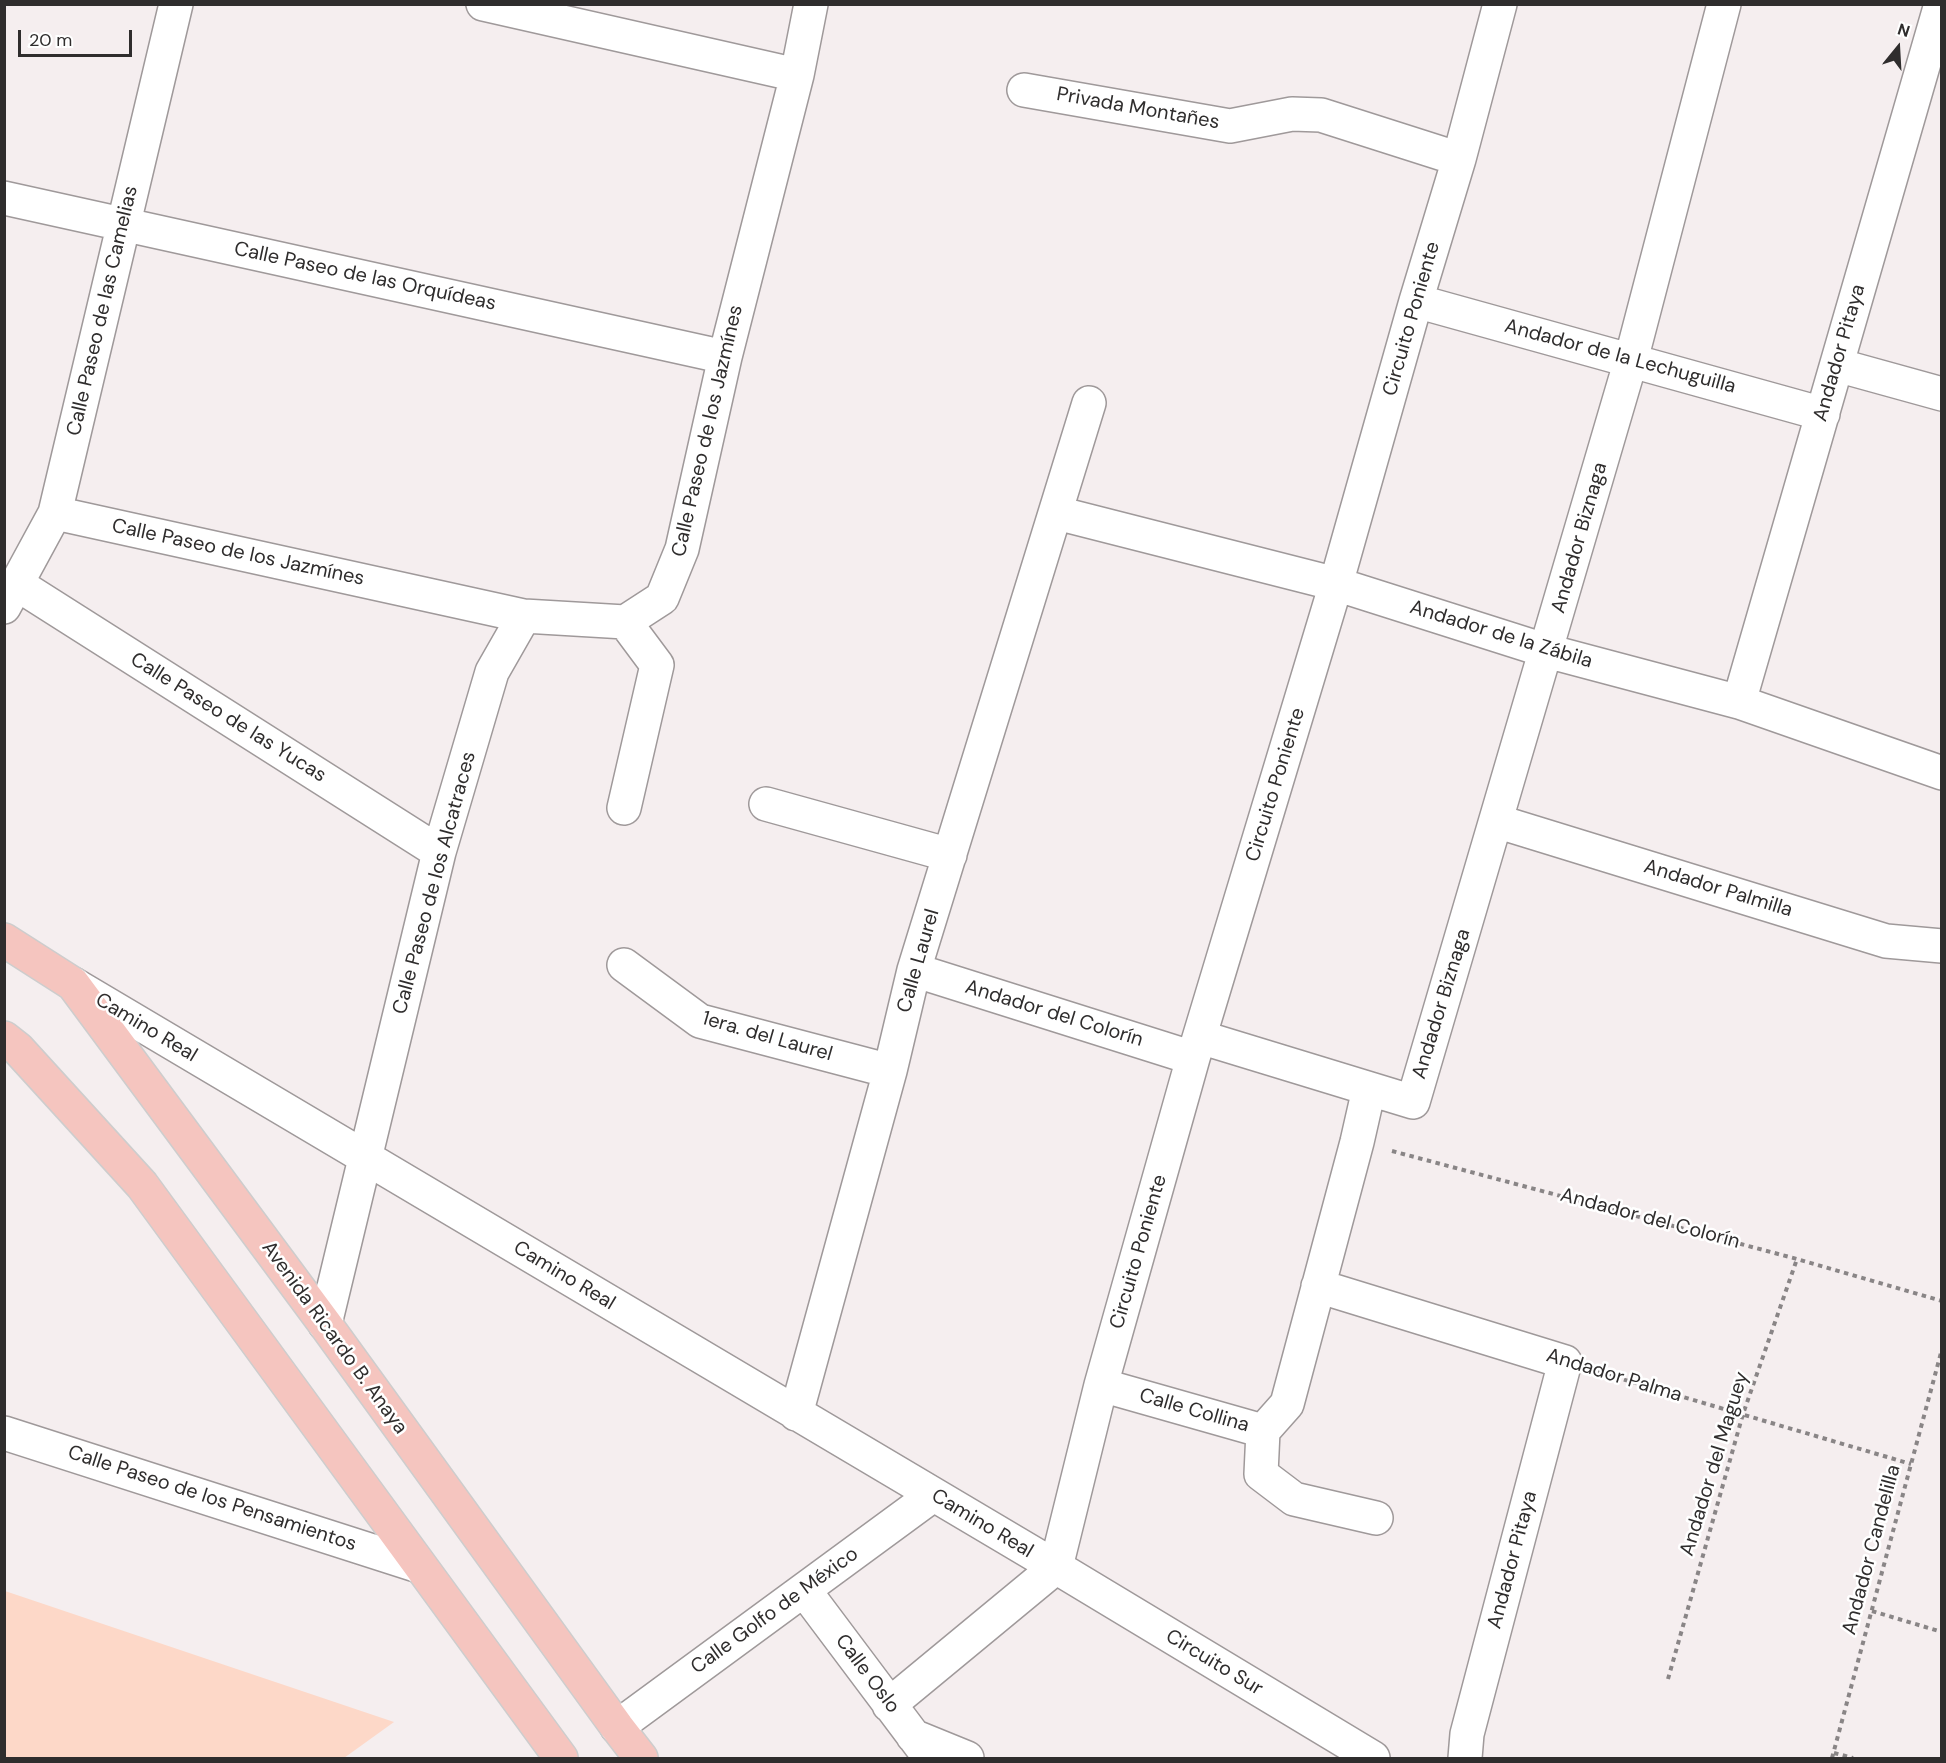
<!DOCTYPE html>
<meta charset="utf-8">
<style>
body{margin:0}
#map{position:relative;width:1946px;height:1763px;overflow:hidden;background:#f5eeef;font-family:"DM Sans",sans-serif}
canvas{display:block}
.frame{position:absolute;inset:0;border:6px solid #2f2d2d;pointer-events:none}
.north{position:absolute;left:1868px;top:18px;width:60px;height:60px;-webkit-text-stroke:4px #fff;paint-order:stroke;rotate:18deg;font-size:16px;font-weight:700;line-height:24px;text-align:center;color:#2f2d2d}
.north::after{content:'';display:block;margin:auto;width:21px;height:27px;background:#2f2d2d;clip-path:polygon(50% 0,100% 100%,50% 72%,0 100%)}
.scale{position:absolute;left:18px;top:30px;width:114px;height:27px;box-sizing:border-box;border:3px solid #2f2d2d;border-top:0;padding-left:8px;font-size:18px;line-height:21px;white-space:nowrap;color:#2f2d2d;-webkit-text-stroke:4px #fff;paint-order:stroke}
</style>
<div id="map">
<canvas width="1946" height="1763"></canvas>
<div class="frame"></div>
<div class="north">N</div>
<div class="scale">20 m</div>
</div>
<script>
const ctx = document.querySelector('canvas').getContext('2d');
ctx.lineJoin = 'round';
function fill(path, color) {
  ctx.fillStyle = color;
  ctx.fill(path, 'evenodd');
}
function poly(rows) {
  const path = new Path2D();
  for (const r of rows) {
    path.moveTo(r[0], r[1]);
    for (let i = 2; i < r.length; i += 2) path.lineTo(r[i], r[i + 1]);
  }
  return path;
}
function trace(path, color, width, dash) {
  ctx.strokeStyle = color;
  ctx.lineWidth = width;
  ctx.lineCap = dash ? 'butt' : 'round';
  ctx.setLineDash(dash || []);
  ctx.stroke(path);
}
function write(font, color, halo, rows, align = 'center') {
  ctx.font = font + ' "DM Sans",sans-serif';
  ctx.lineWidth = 5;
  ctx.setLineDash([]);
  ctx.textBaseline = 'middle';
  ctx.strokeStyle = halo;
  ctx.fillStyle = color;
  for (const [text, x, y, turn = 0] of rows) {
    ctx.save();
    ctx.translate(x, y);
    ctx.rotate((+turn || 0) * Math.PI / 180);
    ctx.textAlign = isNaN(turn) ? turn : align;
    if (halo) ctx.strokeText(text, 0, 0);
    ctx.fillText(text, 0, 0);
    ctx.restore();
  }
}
fill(poly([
 [5,1591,394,1722,344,1758,5,1758]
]), '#fdd8c8');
const minor = poly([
 [483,4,797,75],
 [1024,90,1230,126,1292,114,1321,115,1459,159],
 [4,198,725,357],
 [1416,301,1823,414],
 [1837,365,1942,394],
 [55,513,524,616,625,622,662,598,682,549,725,357,797,75,811,4],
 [1057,513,1336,584,1547,651,1739,702,1942,773],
 [17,584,439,852],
 [4,607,55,513,176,4],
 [1739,702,1941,4],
 [766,804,950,855],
 [624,808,657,665,625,622],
 [1496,821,1886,941,1942,946],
 [624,965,700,1021,890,1071],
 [914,970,1193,1058],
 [73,984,1056,1567,1373,1758],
 [1200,1037,1413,1102,1631,360,1724,4],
 [1318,1286,1565,1362,1467,1734,1465,1758],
 [325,1324,439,852,492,672,524,616],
 [1101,1385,1263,1431,1261,1474,1294,1499,1376,1518],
 [796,1414,890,1071,914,970,1089,403],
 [1263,1431,1287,1404,1357,1142,1369,1089],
 [4,1433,419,1566],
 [1056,1567,1101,1385,1193,1058,1336,584,1416,301,1459,159,1500,4],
 [804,1590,930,1758],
 [889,1705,1056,1567],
 [617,1727,933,1495],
 [913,1736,967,1758]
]);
const major = poly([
 [4,940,73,984,325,1324,617,1727,641,1758],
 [4,1038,18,1049,142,1185,561,1758]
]);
trace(minor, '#9f999a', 36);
trace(major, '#cdcdcd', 36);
trace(poly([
 [1392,1151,1797,1259,1942,1301],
 [1598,1372,1911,1464],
 [1872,1611,1942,1632],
 [1668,1679,1743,1414,1797,1259],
 [1834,1753,1853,1758],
 [1832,1758,1942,1349]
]), '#898586', 4, [4.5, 4.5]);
trace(minor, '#fff', 33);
trace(major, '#f5c5bf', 33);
write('20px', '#2f2d2d', '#fff', [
 ["Privada Montañes",1138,109,10],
 ["Calle Paseo de las Orquídeas",365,277,12],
 ["Calle Paseo de las Camelias",103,311,-77],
 ["Circuito Poniente",1412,319,-74],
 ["Andador Pitaya",1840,353,-74],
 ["Andador de la Lechuguilla",1620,357,15],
 ["Calle Paseo de los Jazmínes",708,431,-77],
 ["Andador Biznaga",1580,538,-74],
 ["Calle Paseo de los Jazmínes",238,553,12],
 ["Andador de la Zábila",1501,635,17],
 ["Calle Paseo de las Yucas",228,718,32],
 ["Circuito Poniente",1276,785,-73],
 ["Calle Paseo de los Alcatraces",435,883,-75],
 ["Andador Palmilla",1718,889,17],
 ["Calle Laurel",919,961,-74],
 ["Andador Biznaga",1442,1004,-73],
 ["Andador del Colorín",1054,1014,17],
 ["Camino Real",146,1028,31],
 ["1era. del Laurel",767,1037,16],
 ["Andador del Colorín",1650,1219,15],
 ["Circuito Poniente",1139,1252,-74],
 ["Camino Real",564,1276,31],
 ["Avenida Ricardo B. Anaya",334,1338,54],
 ["Andador Palma",1614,1376,17],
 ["Calle Collina",1194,1411,16],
 ["Andador del Maguey",1715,1464,-73],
 ["Calle Paseo de los Pensamientos",212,1499,18],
 ["Camino Real",982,1524,31],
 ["Andador Candelilla",1872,1550,-75],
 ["Andador Pitaya",1513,1560,-75],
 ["Calle Golfo de México",775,1611,-36],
 ["Circuito Sur",1214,1663,31],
 ["Calle Oslo",867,1674,53]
]);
</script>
